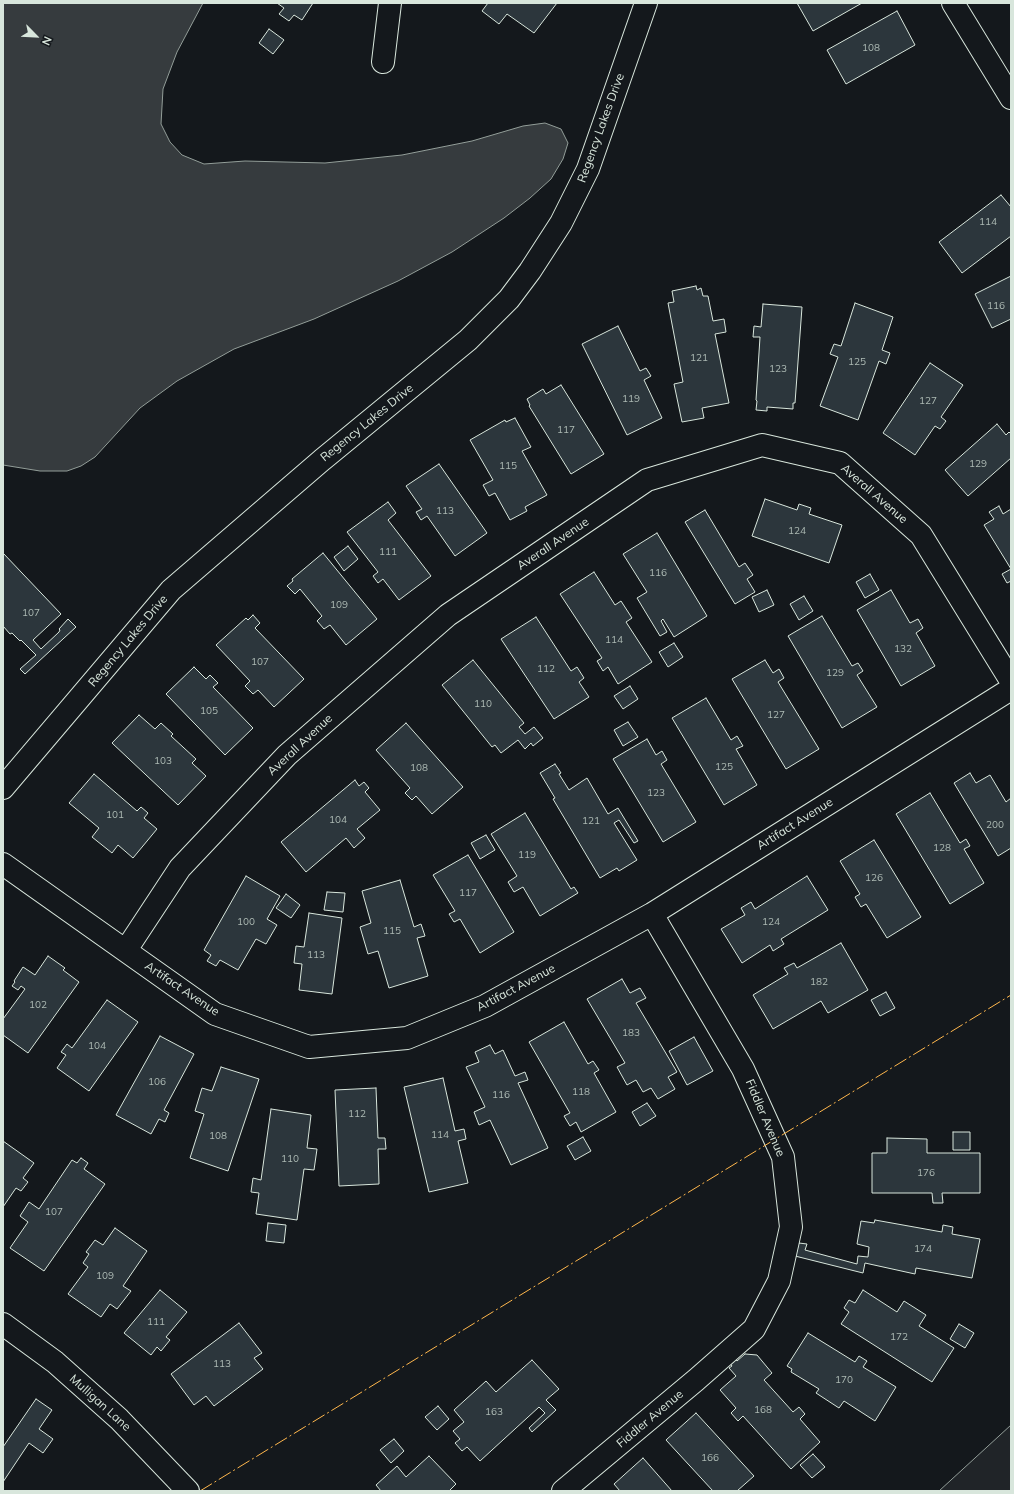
<!DOCTYPE html>
<style>
body{margin:0}
#map{position:relative;width:1014px;height:1494px;overflow:hidden;background:#14181c;font-family:Mulish,sans-serif}
canvas{display:block}
.frame{position:absolute;inset:0;border:4px solid #d8e6dc;pointer-events:none}
.north{position:absolute;left:16px;top:16px;width:40px;height:40px;-webkit-text-stroke:3px #14181c;paint-order:stroke;rotate:114deg;font-size:11px;font-weight:700;line-height:16px;text-align:center;color:#d8e6dc}
.north::after{content:'';display:block;margin:auto;width:14px;height:18px;background:#d8e6dc;clip-path:polygon(50% 0,100% 100%,50% 72%,0 100%)}
</style>
<div id="map">
<canvas width="1014" height="1494"></canvas>
<div class="frame"></div>
<div class="north">N</div>
</div>
<script>
const ctx = document.querySelector('canvas').getContext('2d');
ctx.lineJoin = 'round';
function fill(path, color) {
  ctx.fillStyle = color;
  ctx.fill(path, 'evenodd');
}
function poly(rows) {
  const path = new Path2D();
  for (const r of rows) {
    path.moveTo(r[0], r[1]);
    for (let i = 2; i < r.length; i += 2) path.lineTo(r[i], r[i + 1]);
  }
  return path;
}
function trace(path, color, width, dash) {
  ctx.strokeStyle = color;
  ctx.lineWidth = width;
  ctx.lineCap = dash ? 'butt' : 'round';
  ctx.setLineDash(dash || []);
  ctx.stroke(path);
}
function write(font, color, halo, rows, align = 'center') {
  ctx.font = font + ' Mulish,sans-serif';
  ctx.lineWidth = 3;
  ctx.setLineDash([]);
  ctx.textBaseline = 'middle';
  ctx.strokeStyle = halo;
  ctx.fillStyle = color;
  for (const [text, x, y, turn = 0] of rows) {
    ctx.save();
    ctx.translate(x, y);
    ctx.rotate((+turn || 0) * Math.PI / 180);
    ctx.textAlign = isNaN(turn) ? turn : align;
    if (halo) ctx.strokeText(text, 0, 0);
    ctx.fillText(text, 0, 0);
    ctx.restore();
  }
}
const green = poly([
 [1011,1425,1011,1491,939,1491,1011,1425]
]);
fill(green, '#202428');
trace(green, '#939e99', 1);
const water = poly([
 [3,3,203,3,177,52,163,89,161,124,170,142,182,155,204,164,245,161,325,163,402,155,472,141,523,126,545,123,561,129,568,143,563,159,551,179,530,198,504,218,452,252,398,281,314,319,234,349,177,381,140,408,95,457,81,466,67,471,40,471,3,465,3,3]
]);
fill(water, '#363b3e');
trace(water, '#939e99', 1);
const building = poly([
 [277,3,313,3,302,20,294,15,289,21,279,14,284,8,277,3],
 [488,3,557,3,534,33,507,14,499,24,482,11,488,3],
 [797,3,862,3,813,31,797,3],
 [897,11,915,45,846,84,827,50,897,11],
 [269,29,284,40,273,54,259,43,269,29],
 [1001,195,1011,207,1011,236,962,273,939,242,1001,195],
 [1011,276,1011,319,992,328,975,294,1011,276],
 [696,286,697,290,701,288,703,296,708,296,713,321,724,319,726,332,715,334,729,403,702,408,704,418,682,422,674,384,683,382,668,303,674,302,672,291,696,286],
 [855,303,893,317,882,350,890,353,886,364,879,361,858,420,820,406,838,357,830,354,834,344,841,346,855,303],
 [763,304,802,307,795,403,793,403,793,409,767,407,767,411,756,410,757,401,756,400,760,337,753,337,754,326,761,327,763,304],
 [618,326,640,371,646,368,651,376,644,380,662,418,627,435,582,344,618,326],
 [930,363,963,385,941,417,946,421,940,429,935,426,915,455,883,433,930,363],
 [561,385,604,454,571,474,529,406,530,405,527,399,543,389,546,394,561,385],
 [515,418,531,447,522,451,547,495,525,507,527,511,510,520,495,493,489,496,483,485,493,480,470,440,505,420,506,422,515,418],
 [997,424,1006,435,1009,432,1011,434,1011,458,968,496,945,470,997,424],
 [439,464,487,533,455,556,427,516,421,520,416,512,422,509,406,486,439,464],
 [765,499,797,510,799,504,811,508,809,514,842,525,829,563,752,536,765,499],
 [388,502,396,513,388,520,431,576,399,600,383,579,378,583,373,576,378,572,347,532,388,502],
 [999,506,1003,514,1011,509,1011,581,1007,583,1002,574,1011,569,984,525,994,519,989,512,999,506],
 [705,510,739,567,745,563,753,575,747,579,755,592,735,604,685,522,705,510],
 [657,533,707,616,674,637,663,619,661,621,667,632,660,636,637,598,647,592,623,554,657,533],
 [348,546,358,559,344,571,334,557,348,546],
 [3,553,61,614,33,640,41,649,59,632,60,630,59,629,68,619,76,627,25,674,20,669,36,655,21,640,20,641,12,633,10,634,3,626,3,553],
 [323,553,377,619,346,645,330,625,324,629,317,621,322,616,300,589,295,594,287,586,293,581,292,579,323,553],
 [594,572,615,605,621,601,632,618,626,622,652,662,618,684,608,667,603,671,597,661,602,658,560,594,594,572],
 [870,574,879,590,865,598,856,582,870,574],
 [767,590,774,605,759,612,752,597,767,590],
 [891,590,910,623,918,619,923,628,916,633,935,666,901,686,857,610,891,590],
 [804,596,813,611,799,620,790,604,804,596],
 [253,615,260,623,255,628,304,679,274,707,258,690,253,694,245,686,250,681,216,645,246,618,248,620,253,615],
 [822,616,852,666,858,663,863,671,857,675,877,707,842,728,788,636,822,616],
 [536,617,571,671,577,667,584,678,579,682,589,697,554,719,501,639,536,617],
 [674,643,683,657,668,667,659,652,674,643],
 [473,660,524,723,519,727,525,734,534,727,543,738,533,746,531,743,525,749,518,740,501,753,495,745,492,747,442,685,473,660],
 [765,660,773,673,779,669,784,678,778,682,819,749,786,769,732,679,765,660],
 [194,667,206,679,210,675,218,683,213,687,253,728,225,755,166,694,194,667],
 [630,686,638,699,623,709,614,696,630,686],
 [706,698,731,740,737,736,743,746,736,749,757,785,724,805,672,718,706,698],
 [139,715,155,729,161,723,173,734,171,736,196,759,192,763,206,776,178,805,112,743,139,715],
 [628,722,638,737,623,746,614,730,628,722],
 [406,723,463,787,432,814,416,796,412,800,405,793,410,788,376,750,406,723],
 [647,739,656,755,662,751,667,760,661,764,696,822,663,842,613,759,647,739],
 [555,764,561,773,559,774,569,790,587,778,608,814,618,808,638,841,634,843,619,820,614,823,637,860,619,871,617,868,600,878,553,799,555,798,540,773,555,764],
 [970,773,976,783,990,775,1006,802,1011,798,1011,848,998,856,954,783,970,773],
 [94,774,137,811,141,807,148,813,144,818,157,829,133,858,118,845,112,853,92,837,99,828,69,803,94,774],
 [355,780,359,786,364,782,369,788,365,792,380,810,357,829,365,838,354,848,346,838,306,872,281,842,355,780],
 [930,793,960,843,966,839,970,846,964,849,984,883,950,904,896,814,930,793],
 [525,813,571,889,574,887,578,893,540,916,523,887,514,892,508,882,517,876,491,834,525,813],
 [486,835,495,850,480,859,471,843,486,835],
 [874,840,921,917,887,938,866,904,861,907,855,897,860,894,840,861,874,840],
 [468,855,514,932,480,953,460,919,454,922,449,914,455,911,433,875,468,855],
 [246,876,280,896,267,919,277,925,266,944,256,939,238,970,220,960,216,966,207,961,211,955,204,950,246,876],
 [807,876,828,910,781,939,784,944,773,951,770,945,742,963,721,929,745,915,741,908,751,902,755,909,807,876],
 [400,880,414,927,421,924,425,936,417,938,428,976,389,988,378,951,368,954,360,927,371,923,362,891,400,880],
 [327,892,345,893,343,912,324,910,327,892],
 [286,894,300,905,291,918,276,908,286,894],
 [309,913,342,918,332,994,299,990,302,964,294,963,296,946,304,947,309,913],
 [841,943,868,990,828,1013,821,1001,773,1029,753,995,788,974,784,968,794,963,797,968,841,943],
 [48,956,65,968,63,970,79,982,28,1053,3,1035,3,1019,25,989,21,986,18,990,12,986,15,982,14,981,23,967,35,975,48,956],
 [622,979,630,993,640,988,646,998,636,1003,677,1072,668,1077,675,1089,658,1099,651,1088,643,1092,636,1080,627,1085,617,1067,625,1063,587,999,622,979],
 [886,992,895,1008,880,1016,871,1000,886,992],
 [107,1000,138,1022,89,1091,57,1068,66,1055,61,1052,67,1044,72,1048,107,1000],
 [564,1022,588,1064,593,1061,599,1070,594,1073,616,1112,581,1132,576,1122,570,1126,564,1116,570,1113,529,1042,564,1022],
 [160,1036,194,1054,164,1110,169,1113,165,1122,159,1119,151,1134,116,1115,160,1036],
 [694,1037,713,1071,687,1085,669,1051,694,1037],
 [490,1045,495,1054,503,1050,515,1076,525,1072,528,1080,518,1083,548,1148,511,1165,490,1120,479,1125,474,1112,485,1107,466,1067,479,1062,475,1052,490,1045],
 [221,1067,259,1079,228,1171,190,1158,204,1114,195,1111,202,1088,212,1091,221,1067],
 [443,1078,455,1131,464,1129,466,1139,458,1141,468,1183,429,1192,404,1087,443,1078],
 [376,1088,378,1138,385,1138,386,1149,378,1149,379,1184,339,1186,335,1090,376,1088],
 [647,1103,656,1116,640,1126,632,1112,647,1103],
 [271,1109,311,1115,307,1148,317,1149,314,1170,304,1169,297,1220,256,1214,259,1193,251,1192,253,1178,261,1180,271,1109],
 [953,1132,970,1132,970,1150,953,1150,953,1132],
 [583,1137,591,1151,575,1160,567,1146,583,1137],
 [887,1138,927,1139,927,1153,980,1153,980,1193,942,1193,943,1203,933,1203,932,1193,872,1193,872,1153,887,1153,887,1138],
 [3,1141,34,1163,23,1178,28,1182,21,1191,16,1188,3,1207,3,1141],
 [81,1158,88,1163,84,1169,105,1184,44,1271,10,1248,28,1222,20,1216,29,1202,39,1209,72,1160,77,1163,81,1158],
 [875,1220,942,1232,943,1225,953,1227,952,1234,980,1239,972,1278,916,1268,915,1274,865,1263,863,1273,795,1256,799,1243,807,1244,805,1250,857,1264,858,1256,868,1257,869,1247,857,1244,861,1221,874,1223,875,1220],
 [268,1223,286,1225,284,1243,266,1241,268,1223],
 [115,1228,147,1251,123,1286,131,1291,117,1309,110,1304,101,1317,68,1294,88,1267,83,1263,89,1254,86,1252,95,1240,103,1245,115,1228],
 [160,1290,187,1312,166,1337,170,1340,161,1351,157,1347,151,1355,124,1333,160,1290],
 [863,1290,897,1312,904,1301,926,1315,919,1326,954,1348,932,1382,841,1324,849,1312,844,1308,849,1300,855,1303,863,1290],
 [239,1323,262,1353,254,1358,263,1369,214,1406,206,1396,194,1405,171,1374,239,1323],
 [959,1324,974,1333,965,1348,950,1339,959,1324],
 [808,1333,855,1362,859,1356,867,1361,863,1367,896,1387,875,1421,844,1401,839,1408,816,1393,819,1389,791,1372,792,1369,787,1366,808,1333],
 [745,1354,757,1355,772,1373,764,1380,793,1412,799,1407,805,1414,800,1419,820,1442,791,1469,743,1416,738,1421,731,1413,736,1408,720,1390,736,1376,729,1368,732,1366,729,1362,734,1357,737,1361,745,1354],
 [532,1360,559,1389,546,1400,556,1410,532,1432,529,1428,545,1413,539,1407,480,1461,467,1447,462,1451,455,1443,460,1439,453,1431,464,1422,454,1410,486,1381,496,1392,532,1360],
 [36,1399,52,1410,39,1429,53,1439,43,1453,29,1443,3,1482,3,1447,36,1399],
 [438,1406,449,1419,437,1430,425,1417,438,1406],
 [696,1413,754,1476,737,1491,713,1491,666,1440,696,1413],
 [394,1439,404,1451,391,1463,380,1450,394,1439],
 [813,1454,825,1467,812,1478,800,1465,813,1454],
 [429,1456,456,1484,449,1491,381,1491,376,1485,397,1466,406,1477,429,1456],
 [643,1458,672,1491,620,1491,614,1484,643,1458]
]);
fill(building, '#2c363c');
trace(building, '#d8e6dc', 1);
const minor = poly([
 [953,3,1011,98],
 [383,62,390,3],
 [3,788,171,590,322,460,468,340,509,299,530,271,561,223,588,169,646,3],
 [3,864,215,1014,309,1047,407,1038,485,1006,652,914,1011,689],
 [126,950,180,868,287,755,448,615,647,480,762,445,840,463,921,535,1011,681],
 [3,1324,55,1362,119,1419,188,1491],
 [563,1491,696,1380,754,1329,779,1281,791,1227,783,1157,743,1069,652,914]
]);
trace(minor, '#d8e6dc', 24);
trace(minor, '#14181c', 22);
trace(poly([
 [200,1491,1011,995]
]), '#ffb74d', 1, [14, 3, 2, 3]);
write('10px', '#adbab4', null, [
 ["108",871,48],
 ["114",988,222],
 ["116",996,306],
 ["121",699,358],
 ["125",857,362],
 ["123",778,369],
 ["119",631,399],
 ["127",928,401],
 ["117",566,430],
 ["129",978,464],
 ["115",508,466],
 ["113",445,511],
 ["124",797,531],
 ["111",388,552],
 ["116",658,573],
 ["109",339,605],
 ["107",31,613],
 ["114",614,640],
 ["132",903,649],
 ["107",260,662],
 ["112",546,669],
 ["129",835,673],
 ["110",483,704],
 ["105",209,711],
 ["127",776,715],
 ["103",163,761],
 ["125",724,767],
 ["108",419,768],
 ["123",656,793],
 ["101",115,815],
 ["104",338,820],
 ["121",591,821],
 ["200",995,825],
 ["128",942,848],
 ["119",527,855],
 ["126",874,878],
 ["117",468,893],
 ["100",246,922],
 ["124",771,922],
 ["115",392,931],
 ["113",316,955],
 ["182",819,982],
 ["102",38,1005],
 ["183",631,1033],
 ["104",97,1046],
 ["106",157,1082],
 ["118",581,1092],
 ["116",501,1095],
 ["112",357,1114],
 ["114",440,1135],
 ["108",218,1136],
 ["110",290,1159],
 ["176",926,1173],
 ["107",54,1212],
 ["174",923,1249],
 ["109",105,1276],
 ["111",156,1322],
 ["172",899,1337],
 ["113",222,1364],
 ["170",844,1380],
 ["168",763,1410],
 ["163",494,1412],
 ["166",710,1458]
]);
write('12px', '#d8e6dc', '#14181c', [
 ["Regency Lakes Drive",601,128,-70],
 ["Regency Lakes Drive",367,423,-39],
 ["Averall Avenue",874,494,41],
 ["Averall Avenue",553,544,-34],
 ["Regency Lakes Drive",128,641,-50],
 ["Averall Avenue",300,745,-43],
 ["Artifact Avenue",795,824,-32],
 ["Artifact Avenue",516,988,-28],
 ["Artifact Avenue",182,989,34],
 ["Fiddler Avenue",765,1118,67],
 ["Mulligan Lane",100,1403,42],
 ["Fiddler Avenue",650,1419,-40]
]);
</script>
